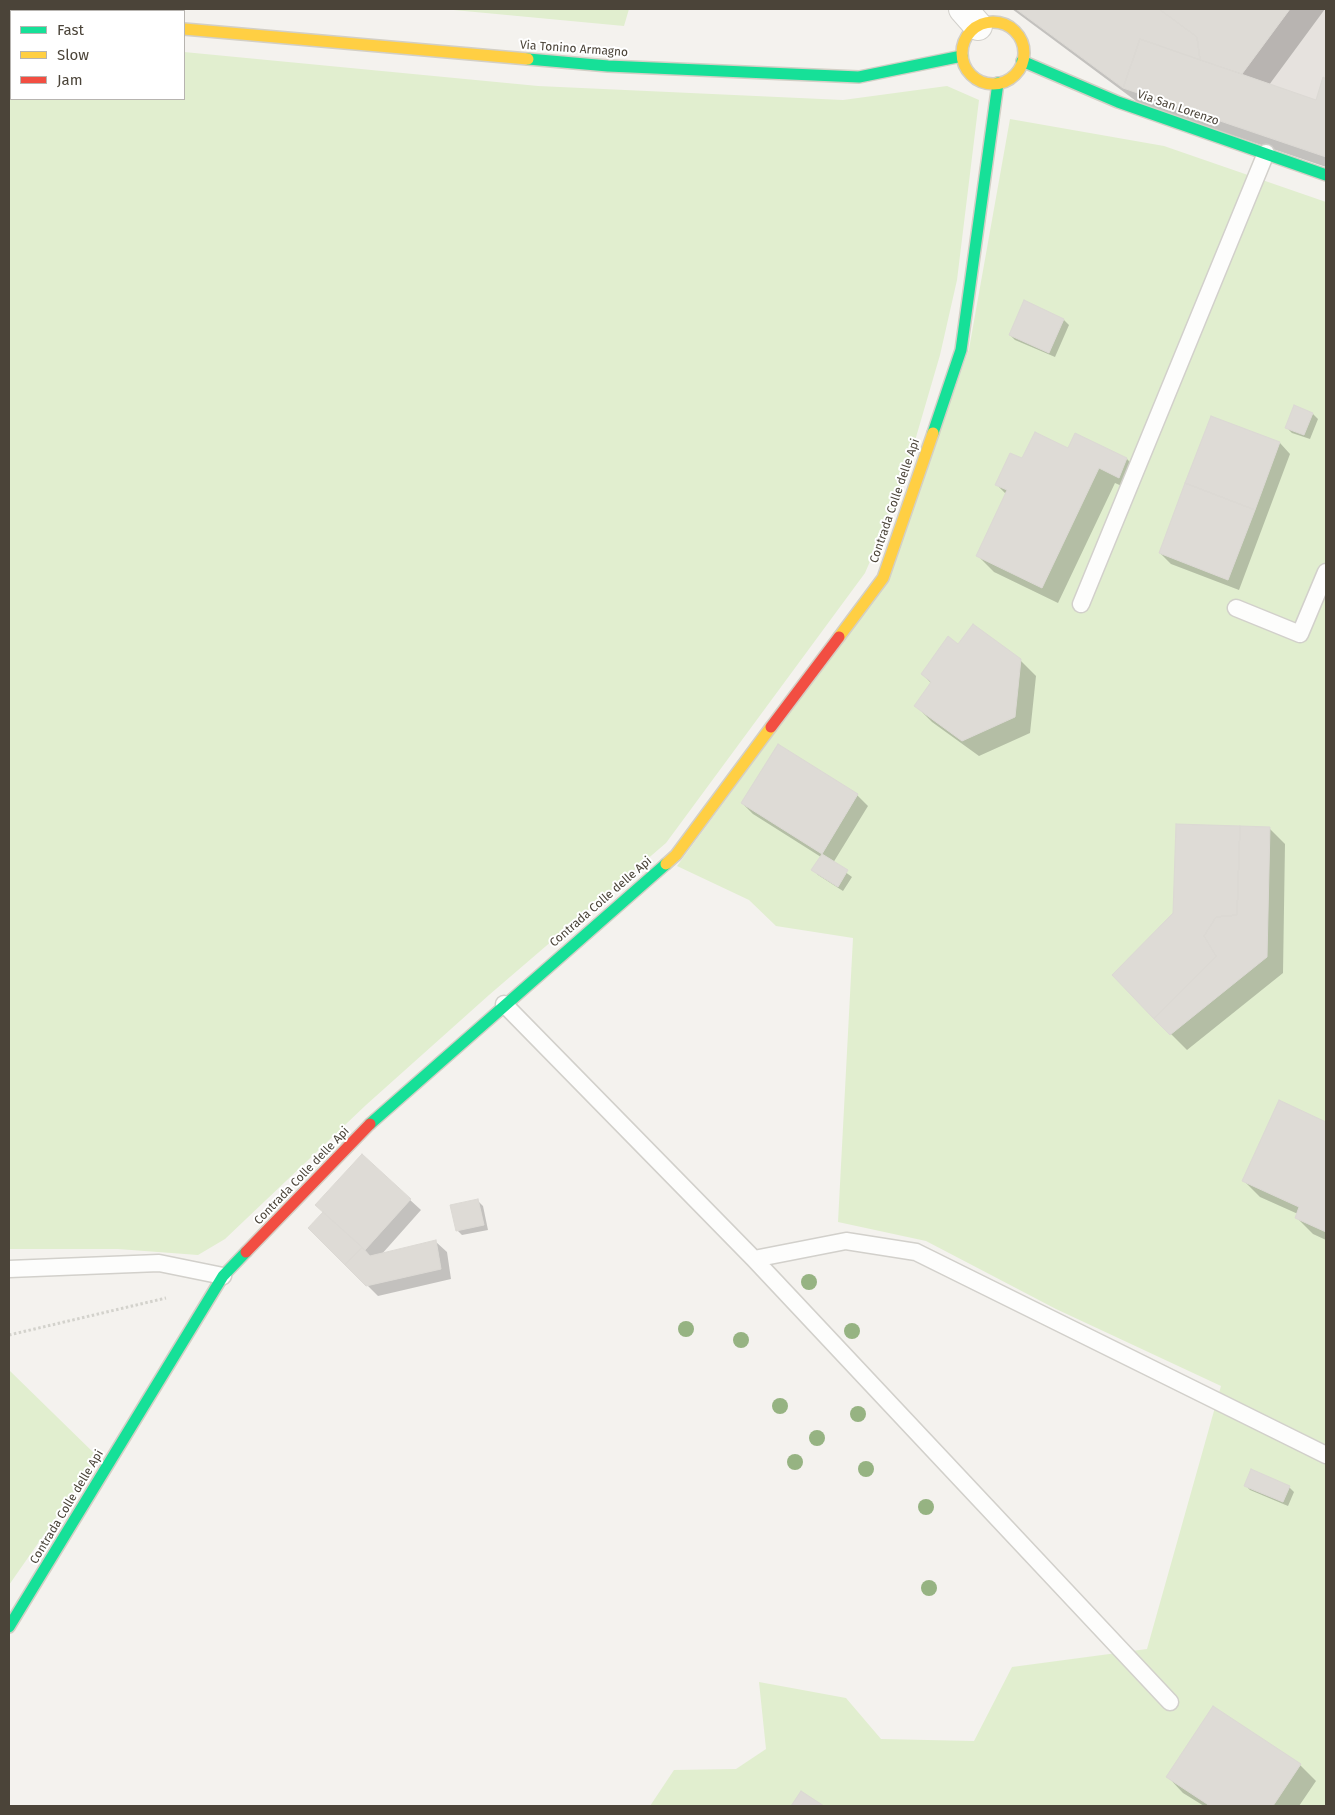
<!DOCTYPE html>
<style>
body{margin:0}
#map{position:relative;width:1335px;height:1815px;overflow:hidden;background:#f4f2ee;font-family:"Fira Sans",sans-serif}
canvas{display:block}
.frame{position:absolute;inset:0;border:10px solid #4b4439;pointer-events:none}
.legend{position:absolute;left:10px;top:10px;width:175px;height:90px;box-sizing:border-box;background:#fff;border:1px solid #b7b4b0;margin:0;padding:6px 9px;list-style:none;font-size:15px;color:#4b4439}
.legend li{display:flex;align-items:center;gap:10px;height:25px}
.legend b{width:25px;border:1px solid #b7b4b0}
</style>
<div id="map">
<canvas width="1335" height="1815"></canvas>
<div class="frame"></div>
<ul class="legend">
<li><b style="height:6px;background:#16e098"></b>Fast</li>
<li><b style="height:6px;background:#ffcf43"></b>Slow</li>
<li><b style="height:6px;background:#f24e42"></b>Jam</li>
</ul>
</div>
<script>
const ctx = document.querySelector('canvas').getContext('2d');
ctx.lineJoin = 'round';
function fill(path, color) {
  ctx.fillStyle = color;
  ctx.fill(path, 'evenodd');
}
function poly(rows) {
  const path = new Path2D();
  for (const r of rows) {
    if (r.length === 3) {
      path.moveTo(r[0] + r[2], r[1]);
      path.arc(r[0], r[1], r[2], 0, 2 * Math.PI);
      continue;
    }
    path.moveTo(r[0], r[1]);
    for (let i = 2; i < r.length; i += 2) path.lineTo(r[i], r[i + 1]);
  }
  return path;
}
function trace(path, color, width, dash) {
  ctx.strokeStyle = color;
  ctx.lineWidth = width;
  ctx.lineCap = dash ? 'butt' : 'round';
  ctx.setLineDash(dash || []);
  ctx.stroke(path);
}
function write(font, color, halo, rows, align = 'center') {
  ctx.font = font + ' "Fira Sans",sans-serif';
  ctx.lineWidth = 4;
  ctx.setLineDash([]);
  ctx.textBaseline = 'middle';
  ctx.strokeStyle = halo;
  ctx.fillStyle = color;
  for (const [text, x, y, turn = 0] of rows) {
    ctx.save();
    ctx.translate(x, y);
    ctx.rotate((+turn || 0) * Math.PI / 180);
    ctx.textAlign = isNaN(turn) ? turn : align;
    if (halo) ctx.strokeText(text, 0, 0);
    ctx.fillText(text, 0, 0);
    ctx.restore();
  }
}
fill(poly([
 [1016,9,1326,9,1326,157,1123,88]
]), '#e6e2de');
fill(poly([
 [443,9,629,9,624,26],
 [9,35,11,36,11,99,184,99,184,52,538,86,843,100,947,86,979,100,957,280,940,355,900,492,865,573,666,843,489,995,366,1105,225,1239,198,1255,118,1249,9,1249],
 [1010,119,1164,146,1326,202,1326,1806,650,1806,674,1770,736,1769,766,1749,759,1682,846,1698,881,1739,974,1741,1012,1667,1147,1649,1221,1386,1056,1309,926,1241,838,1222,853,938,776,926,749,900,677,866,887,580,969,349],
 [9,1370,98,1457,9,1585]
]), '#e1eecf');
fill(poly([
 [1012,9,1325,9,1269,85,1316,102,1324,79,1326,80,1326,167,1140,104],
 [1024,302,1064,320,1069,325,1055,357,1015,340,1010,335],
 [1313,414,1318,419,1310,439,1292,433,1287,428],
 [1212,417,1280,443,1290,454,1239,590,1171,564,1160,553],
 [1076,435,1127,459,1142,475,1135,492,1115,483,1058,603,994,572,978,556,1007,495,996,484,1022,460,1069,450],
 [958,646,1020,660,1036,676,1030,733,979,756,932,722,916,706,932,684,922,674],
 [778,745,857,795,868,806,833,863,852,877,843,891,818,875,813,870,821,857,753,814,742,803],
 [1269,828,1285,844,1283,973,1187,1050,1171,1034],
 [1279,1102,1326,1123,1326,1240,1313,1234,1297,1218,1298,1214,1260,1197,1244,1181],
 [362,1156,421,1210,381,1255,436,1242,447,1252,451,1279,378,1296,347,1265,324,1213],
 [478,1201,483,1206,488,1230,462,1235,457,1230],
 [1245,1485,1289,1487,1294,1492,1288,1506,1250,1490],
 [1300,1765,1316,1781,1299,1806,1204,1806,1183,1793,1168,1777]
]), '#0003');
const building = poly([
 [1016,9,1159,9,1197,37,1200,60,1140,39,1123,88,1016,9],
 [1159,9,1290,9,1242,74,1200,60,1197,37,1159,9],
 [1140,39,1316,100,1323,77,1326,79,1326,157,1123,88,1140,39],
 [1024,300,1064,319,1049,353,1009,335,1024,300],
 [1294,405,1313,413,1304,435,1285,428,1294,405],
 [1211,416,1280,442,1255,510,1185,483,1211,416],
 [1035,432,1068,448,1075,433,1127,458,1119,478,1099,468,1042,588,976,556,1007,490,995,485,1010,453,1022,458,1035,432],
 [1185,483,1255,510,1228,580,1159,553,1185,483],
 [973,624,1021,659,1015,717,962,741,914,706,931,682,921,674,948,636,958,644,973,624],
 [778,744,858,794,822,854,741,803,778,744],
 [1176,824,1240,826,1237,915,1216,917,1204,936,1216,956,1154,1019,1112,975,1173,913,1176,824],
 [1240,826,1270,827,1267,957,1170,1035,1154,1019,1216,956,1204,936,1216,917,1237,915,1240,826],
 [822,854,848,870,838,887,811,870,822,854],
 [1279,1100,1326,1122,1326,1232,1295,1218,1299,1207,1242,1181,1279,1100],
 [362,1154,411,1199,365,1250,315,1205,362,1154],
 [478,1199,484,1225,456,1231,450,1205,478,1199],
 [323,1212,362,1247,345,1265,308,1228,323,1212],
 [436,1240,441,1269,366,1286,345,1265,362,1247,370,1256,436,1240],
 [1251,1469,1290,1486,1283,1502,1244,1486,1251,1469],
 [1213,1706,1301,1764,1273,1806,1210,1806,1166,1777,1213,1706],
 [801,1791,824,1806,791,1806,801,1791]
]);
fill(building, '#dedbd6');
trace(building, '#dcd9d4', 1);
const lane = poly([
 [1081,604,1266,153],
 [1236,608,1300,634,1326,572],
 [504,1004,754,1259,1170,1702],
 [754,1259,846,1241,916,1252,1326,1455],
 [9,1269,159,1263,223,1276]
]);
const street = poly([
 [963,9,978,26]
]);
const fast = poly([
 [528,59,608,66,859,77,962,56],
 [1022,61,1118,102,1326,175],
 [933,433,961,350,998,83],
 [370,1124,666,864],
 [9,1627,223,1276,246,1252]
]);
const slow = poly([
 [9,14,11,14],
 [993,53,31],
 [184,29,528,59],
 [839,637,883,578,933,433],
 [666,864,676,855,771,727]
]);
const jam = poly([
 [771,727,839,637],
 [246,1252,370,1124]
]);
trace(lane, '#d2d0cb', 19);
trace(street, '#d2d0cb', 30);
trace(fast, '#d3cfc5', 14);
trace(slow, '#d3cfc5', 14);
trace(jam, '#d3cfc5', 14);
trace(poly([
 [9,1335,166,1298]
]), '#d3d2cc', 3, [2.5, 2.5]);
trace(lane, '#fdfdfc', 16);
trace(street, '#fdfdfc', 28);
trace(fast, '#16e098', 11);
trace(slow, '#ffcf43', 11);
trace(jam, '#f24e42', 11);
ctx.fillStyle = '#96b382';
for (const [x, y] of [
 [809,1282],
 [686,1329],
 [852,1331],
 [741,1340],
 [780,1406],
 [858,1414],
 [817,1438],
 [795,1462],
 [866,1469],
 [926,1507],
 [929,1588]
]) {
  ctx.beginPath();
  ctx.arc(x, y, 8, 0, 2 * Math.PI);
  ctx.fill();
}
write('12px', '#4b4439', '#fff', [
 ["Via Tonino Armagno",574,49,4],
 ["Via San Lorenzo",1178,108,19],
 ["Contrada Colle delle Api",895,501,-71],
 ["Contrada Colle delle Api",601,902,-41],
 ["Contrada Colle delle Api",302,1176,-46],
 ["Contrada Colle delle Api",67,1507,-59]
]);
</script>
